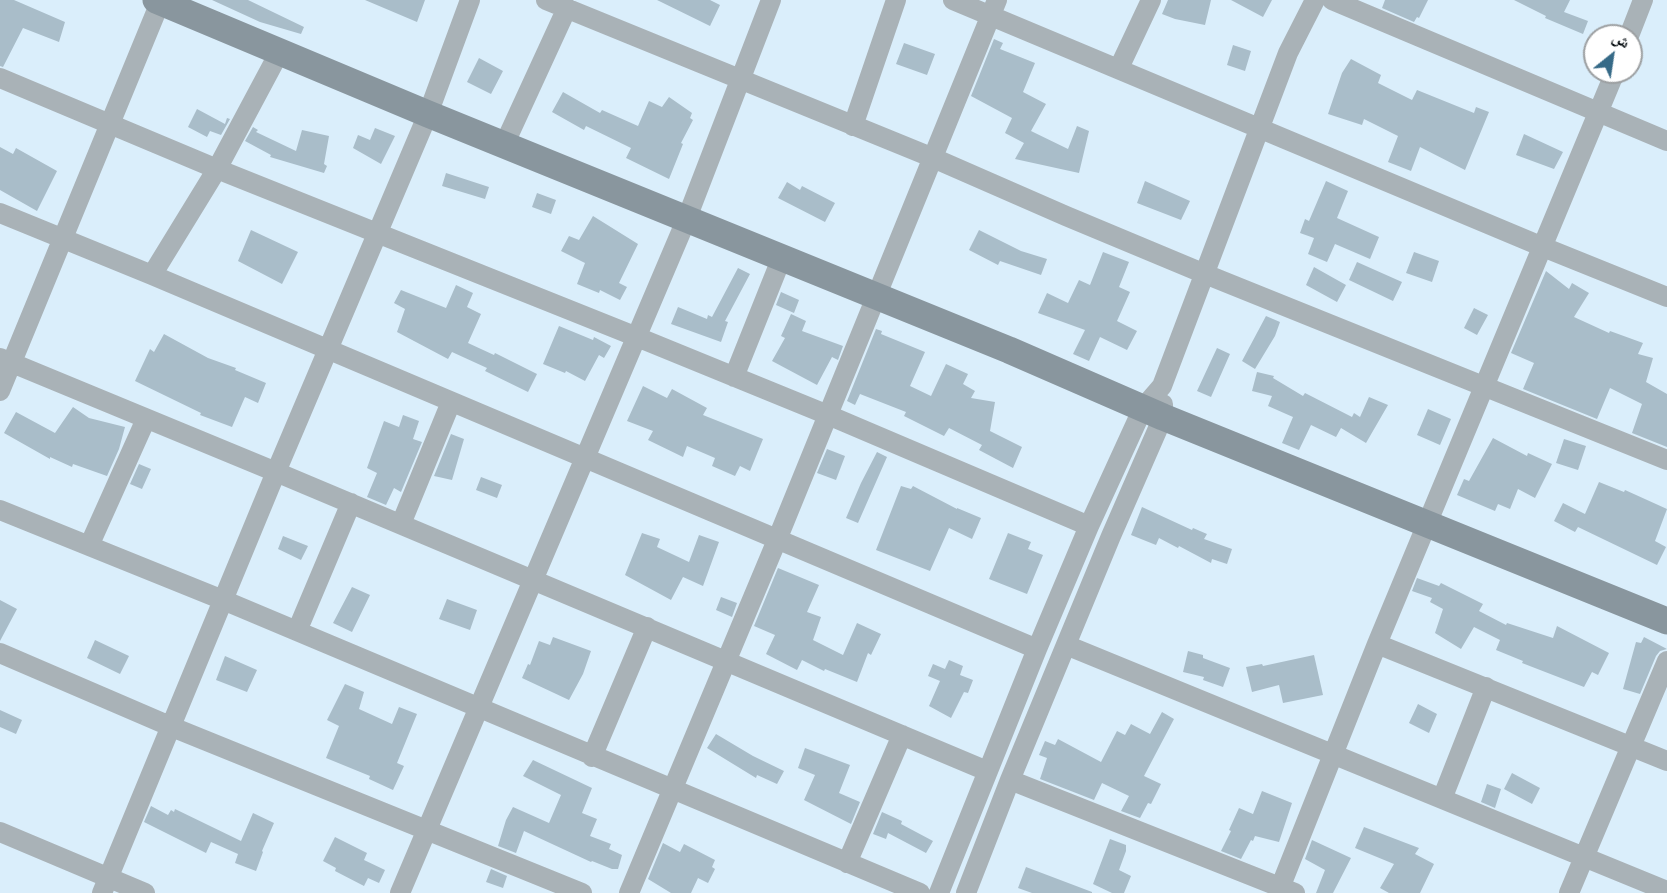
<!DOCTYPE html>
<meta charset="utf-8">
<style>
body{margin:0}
#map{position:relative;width:1667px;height:893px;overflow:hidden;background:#daeefb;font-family:"Fira Sans Condensed","Noto Naskh Arabic",sans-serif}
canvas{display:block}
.north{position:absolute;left:1583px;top:24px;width:60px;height:60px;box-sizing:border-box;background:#fff;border:2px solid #9c9fa1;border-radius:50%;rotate:30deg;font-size:16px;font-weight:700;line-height:24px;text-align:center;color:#080f13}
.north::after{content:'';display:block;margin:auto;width:21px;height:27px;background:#366a87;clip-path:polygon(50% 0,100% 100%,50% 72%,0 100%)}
</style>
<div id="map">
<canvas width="1667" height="893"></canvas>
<div class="north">ش</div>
</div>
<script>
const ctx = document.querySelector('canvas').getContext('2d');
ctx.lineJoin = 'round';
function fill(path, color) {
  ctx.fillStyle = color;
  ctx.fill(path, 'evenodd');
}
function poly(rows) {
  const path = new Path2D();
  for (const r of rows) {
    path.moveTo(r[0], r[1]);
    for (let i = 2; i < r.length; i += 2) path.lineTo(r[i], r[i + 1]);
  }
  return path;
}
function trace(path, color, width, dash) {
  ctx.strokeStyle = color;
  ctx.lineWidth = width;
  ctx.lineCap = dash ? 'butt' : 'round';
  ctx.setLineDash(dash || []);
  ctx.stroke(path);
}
fill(poly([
 [0,0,14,0,65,22,59,42,23,28,3,67,0,66],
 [212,0,248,0,304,27,301,34,260,22],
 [365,0,425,0,417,22],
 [657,0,710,0,720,5,710,26],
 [1168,0,1211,0,1205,25,1175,19,1162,14],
 [1231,0,1272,0,1263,17],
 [1385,0,1428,0,1419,18,1417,17,1414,22,1382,8],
 [1514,0,1570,0,1564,12,1588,21,1583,34,1545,18,1546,16],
 [994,39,1003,43,1000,49,1035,63,1023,92,1046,104,1031,131,1068,149,1077,126,1089,131,1079,173,1015,159,1024,143,1005,133,1012,118,971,96],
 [904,43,935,54,927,75,896,64],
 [1233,45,1251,51,1245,71,1227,65],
 [479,58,503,71,491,94,467,82],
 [1351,59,1381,75,1378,83,1412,100,1417,90,1474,113,1476,107,1489,112,1465,170,1420,147,1411,171,1388,162,1398,136,1364,119,1362,125,1328,114,1342,73],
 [563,92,600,113,602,110,638,126,649,101,662,107,669,97,692,113,690,118,693,120,681,143,683,144,669,179,626,158,631,148,586,126,584,130,552,112],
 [197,109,225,124,227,118,230,119,221,135,210,131,207,137,188,127],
 [253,127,258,130,256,132,296,151,302,130,329,136,324,164,327,166,324,173,270,157,271,155,245,141],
 [375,128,395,136,381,164,353,148,358,135,370,140],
 [1524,134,1563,152,1554,169,1516,155],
 [0,147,13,154,16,148,57,171,37,211,0,190],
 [446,173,489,187,485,199,442,186],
 [1145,181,1190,201,1181,220,1137,203],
 [1326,181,1348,191,1337,218,1379,237,1370,259,1335,244,1327,262,1308,254,1314,238,1300,233,1305,219,1309,221],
 [787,182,800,190,802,186,835,203,825,222,778,198],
 [537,193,556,200,551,214,532,207],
 [593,216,638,244,619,283,627,287,620,300,600,290,599,293,577,284,585,263,561,251,569,236,579,240],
 [251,230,298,252,282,284,238,261],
 [979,230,1021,251,1047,259,1041,275,1000,261,998,265,969,250],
 [1103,252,1129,262,1119,287,1130,292,1117,321,1137,331,1127,350,1100,337,1089,361,1073,354,1085,330,1038,313,1047,293,1068,303,1079,280,1090,285],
 [1414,252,1439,261,1432,282,1406,273],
 [1357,262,1402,282,1393,301,1349,280],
 [1314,267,1346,285,1337,302,1306,285],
 [738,268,750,274,725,321,728,322,721,342,671,324,678,307,707,319,708,315,712,317],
 [1546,271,1569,289,1572,283,1589,293,1574,317,1609,333,1610,331,1643,343,1638,354,1653,358,1646,382,1667,394,1667,447,1632,433,1642,404,1610,388,1597,419,1523,389,1534,363,1511,353],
 [456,285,473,293,467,307,481,314,468,343,494,355,495,353,537,374,528,392,485,371,487,368,452,352,448,359,397,332,405,309,394,303,401,290,446,308],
 [781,292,799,300,794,313,776,305],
 [1474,308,1488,315,1477,335,1464,328],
 [791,314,806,321,802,331,843,346,838,360,832,357,817,385,772,361,785,338,781,336],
 [1266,316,1280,322,1275,336,1255,369,1242,361],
 [559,326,593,340,594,337,611,346,604,358,599,355,585,381,566,371,565,373,543,364],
 [876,329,882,331,881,334,925,352,910,386,931,396,946,364,968,374,963,384,975,391,971,398,995,402,990,431,1022,447,1013,468,979,450,982,445,949,428,944,436,904,416,906,412,860,394,855,405,847,401],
 [164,334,208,358,236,368,235,370,266,383,258,403,245,397,232,427,200,415,201,413,135,381,150,349,154,352],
 [1217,348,1230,354,1211,397,1197,391],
 [1257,372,1274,376,1273,378,1303,396,1305,393,1352,417,1354,413,1360,417,1369,397,1388,405,1366,443,1341,428,1336,437,1311,425,1299,450,1282,443,1293,417,1268,406,1272,396,1252,391],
 [643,386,667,398,672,389,707,408,703,415,763,439,750,471,740,466,735,476,712,466,715,458,687,446,683,457,648,440,653,431,627,421],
 [73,407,89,418,125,427,119,449,107,476,73,464,72,467,50,457,50,459,4,433,16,412,55,433],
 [1428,409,1451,419,1440,445,1417,435],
 [403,415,419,421,413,439,422,442,401,492,394,488,386,505,367,497,377,473,367,468,384,421,399,427],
 [451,434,464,439,452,480,434,476],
 [1493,438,1527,456,1528,453,1552,464,1535,498,1518,489,1510,509,1498,504,1495,511,1457,495,1464,479,1469,481],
 [1564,439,1586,446,1578,470,1556,463],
 [827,449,845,456,836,480,817,473],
 [877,452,887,457,858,523,846,518,861,483],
 [139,464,151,469,142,489,130,484],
 [481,477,502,485,497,498,476,490],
 [1599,482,1624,492,1625,490,1667,509,1655,541,1666,547,1657,565,1578,527,1575,532,1554,521,1563,503,1585,514],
 [901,486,911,489,913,486,957,509,957,508,981,518,972,539,949,528,930,571,876,550],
 [1142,507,1192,530,1193,528,1207,534,1204,539,1232,549,1227,564,1212,559,1211,563,1179,546,1178,548,1159,538,1156,545,1131,535],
 [642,533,660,539,657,547,689,562,699,535,719,542,703,586,683,577,671,600,625,575],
 [1008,533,1031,542,1028,549,1043,555,1027,594,989,579],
 [283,536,308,546,301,560,278,549],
 [778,568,819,585,807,612,821,617,813,640,843,655,857,623,881,634,871,655,868,653,857,682,825,669,824,671,802,660,797,670,766,654,775,635,754,626],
 [1417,578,1439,586,1441,583,1483,604,1479,611,1506,625,1507,623,1553,638,1557,626,1609,653,1598,675,1592,672,1584,687,1522,663,1523,661,1496,650,1500,640,1474,627,1461,649,1435,633,1443,609,1430,602,1432,598,1412,591],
 [352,587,370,595,352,632,333,623],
 [721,597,737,603,732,617,716,610],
 [447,599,477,610,470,630,439,619],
 [0,600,17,609,0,641],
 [553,637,591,651,583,674,569,700,522,678,528,664,530,665,539,641,550,645],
 [1644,637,1667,649,1660,651,1656,656,1640,694,1623,689,1636,642,1641,643],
 [95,640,129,656,120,674,87,658],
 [1188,651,1203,655,1203,658,1230,668,1223,687,1203,680,1204,677,1183,672],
 [1314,655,1323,695,1283,703,1279,685,1252,692,1246,667,1262,664,1263,666],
 [225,656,257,670,247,692,216,680],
 [949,660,963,666,960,675,973,680,968,693,964,692,951,718,929,706,940,681,928,676,933,664,945,669],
 [345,684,364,692,359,709,392,724,399,707,417,714,397,763,404,766,393,790,369,779,370,776,326,758,339,726,327,720],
 [1418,704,1437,714,1429,733,1409,723],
 [0,710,22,720,16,734,0,727],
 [1162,712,1174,719,1144,776,1161,784,1151,804,1148,803,1140,818,1121,811,1129,796,1102,783,1094,800,1040,779,1047,758,1039,755,1045,741,1055,745,1058,739,1101,762,1117,731,1125,735,1131,724,1150,734],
 [716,734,753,756,784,771,777,784,757,775,756,778,707,748],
 [805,748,850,765,839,793,860,802,851,824,804,800,815,775,798,768],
 [533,760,592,788,582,813,597,819,590,836,611,844,609,849,622,855,618,869,612,869,592,861,591,862,524,831,516,853,498,846,506,820,513,807,549,823,561,795,523,776],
 [1512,773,1540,788,1532,804,1504,789],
 [1487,784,1501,789,1495,808,1481,802],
 [1262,791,1292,803,1279,842,1255,836,1253,841,1251,840,1241,859,1221,851,1231,831,1229,830,1239,808,1253,814],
 [151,806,168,815,171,810,174,812,175,809,241,841,253,813,274,823,262,851,263,852,256,871,235,863,238,854,211,842,206,853,144,822],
 [882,812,902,821,901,824,933,841,926,853,888,833,886,839,873,834],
 [1364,827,1419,848,1415,854,1434,864,1420,893,1389,893,1380,888,1394,864,1355,848],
 [335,837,367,853,364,860,385,870,379,883,368,878,364,886,335,871,336,868,323,861],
 [1110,839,1126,845,1126,851,1119,870,1131,876,1124,893,1112,893,1093,884],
 [1312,840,1351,858,1333,893,1316,893,1325,870,1305,859],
 [663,843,680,852,684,844,715,860,712,867,715,869,708,883,698,878,691,893,671,893,648,879],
 [1026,867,1092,892,1092,893,1032,893,1018,888],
 [491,869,507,876,503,888,486,882]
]), '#a9bdc9');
trace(poly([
 [546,0,931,157,1066,216,1205,274,1667,460],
 [953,0,1543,247,1667,297],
 [1332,0,1667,141],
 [1629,36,1643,0],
 [1119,68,1151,0],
 [0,78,217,169,637,337,828,415,1089,526],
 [853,126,896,0],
 [504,145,567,8],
 [0,213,152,275,1037,649],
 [152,275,217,169,280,51],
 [0,358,276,472,987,771],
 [734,377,782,257],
 [0,391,161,0],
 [0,510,223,600,920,893],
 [401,524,451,402],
 [89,546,146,419],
 [297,631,351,503],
 [1377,644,1667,761],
 [1066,645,1667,891],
 [0,653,172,727,582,893],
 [592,757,647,627],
 [1010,780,1295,893],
 [1442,799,1486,687],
 [0,832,145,893],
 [847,863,902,735],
 [102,893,276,472,428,114,470,0],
 [400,893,687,218,771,0],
 [629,893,777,540,997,0],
 [939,893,1037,649,1089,526,1143,408,1162,386,1288,53,1315,0],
 [966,893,1010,780,1111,536,1163,417,1163,404],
 [1278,893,1377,644,1615,72],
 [1569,893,1667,661]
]), '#a9b2b7', 20);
trace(poly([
 [156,0,428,114,1009,350,1163,417,1667,621]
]), '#89969e', 27);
</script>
